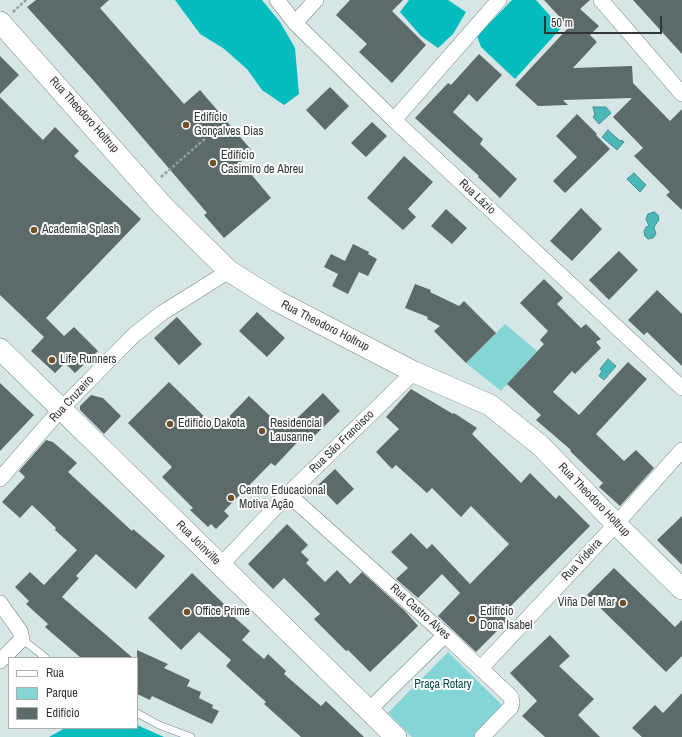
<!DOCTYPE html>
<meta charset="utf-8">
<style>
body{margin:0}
#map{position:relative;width:682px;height:737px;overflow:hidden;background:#d6e6e6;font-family:"Archivo Narrow",sans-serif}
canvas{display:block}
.legend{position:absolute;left:8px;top:657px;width:130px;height:72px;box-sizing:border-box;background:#fff;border:1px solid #adafaf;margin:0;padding:5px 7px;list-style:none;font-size:12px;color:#313737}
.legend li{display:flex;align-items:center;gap:8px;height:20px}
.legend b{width:20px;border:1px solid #adafaf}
.scale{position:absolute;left:544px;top:16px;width:118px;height:18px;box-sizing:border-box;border:2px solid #313737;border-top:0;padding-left:5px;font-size:12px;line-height:14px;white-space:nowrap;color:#313737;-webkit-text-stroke:3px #fff;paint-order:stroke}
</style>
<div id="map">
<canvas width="682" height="737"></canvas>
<ul class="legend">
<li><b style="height:5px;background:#fff"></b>Rua</li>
<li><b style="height:11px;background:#84d5d5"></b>Parque</li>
<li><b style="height:11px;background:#5c6a6a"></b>Edifício</li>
</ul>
<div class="scale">50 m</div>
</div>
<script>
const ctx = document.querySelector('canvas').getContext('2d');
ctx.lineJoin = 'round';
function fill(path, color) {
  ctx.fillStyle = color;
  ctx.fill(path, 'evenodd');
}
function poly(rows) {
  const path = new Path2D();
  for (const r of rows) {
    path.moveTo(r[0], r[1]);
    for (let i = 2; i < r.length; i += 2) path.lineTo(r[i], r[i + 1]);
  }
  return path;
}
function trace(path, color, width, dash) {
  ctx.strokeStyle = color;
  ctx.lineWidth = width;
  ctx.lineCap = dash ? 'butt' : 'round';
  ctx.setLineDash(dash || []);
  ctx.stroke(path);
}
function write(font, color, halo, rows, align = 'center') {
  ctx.font = font + ' "Archivo Narrow",sans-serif';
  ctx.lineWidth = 4;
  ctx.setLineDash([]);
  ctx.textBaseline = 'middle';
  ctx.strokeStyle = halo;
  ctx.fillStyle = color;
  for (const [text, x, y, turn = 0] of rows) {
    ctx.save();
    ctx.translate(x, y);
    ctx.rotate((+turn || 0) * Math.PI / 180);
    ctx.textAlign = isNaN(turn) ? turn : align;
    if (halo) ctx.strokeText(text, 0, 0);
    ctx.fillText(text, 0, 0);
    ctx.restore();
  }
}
fill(poly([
 [505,324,537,351,501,391,466,363],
 [448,652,504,707,474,737,412,737,388,713]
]), '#84d5d5');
fill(poly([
 [175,0,262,0,280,22,295,48,299,94,284,105,262,90,247,69,223,48,200,34],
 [409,0,448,0,466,12,453,34,438,48,421,36,400,12],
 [512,0,536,0,561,28,515,79,481,47,477,36],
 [137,725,164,737,49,737,65,728,137,728]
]), '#02bcbe');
const water = poly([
 [593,107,606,107,611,113,599,124,593,117,595,115,593,107],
 [608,130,620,141,621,140,624,142,617,150,602,137,608,130],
 [634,173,646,185,640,192,627,179,634,173],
 [654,212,658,215,659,220,654,227,656,234,653,238,648,239,645,236,644,231,646,227,649,226,646,219,648,214,654,212],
 [608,359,616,366,604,380,599,376,602,371,600,369,608,359]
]);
fill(water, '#4ab7b8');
trace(water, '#429191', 1);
fill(poly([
 [36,0,109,0,100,8,184,104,200,90,253,152,241,162,271,198,224,238,204,215,207,213,166,165,93,80,27,7],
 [350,0,403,0,392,11,426,45,392,83,359,52,367,44,336,15],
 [544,0,590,0,580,9,599,26,590,35,597,42,573,68,632,66,633,83,670,121,682,109,682,210,666,195,670,192,634,156,643,148,613,117,632,98,563,100,568,105,538,106,515,85,569,27],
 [633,0,682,0,682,54],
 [479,54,502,75,477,102,469,94,453,112,483,139,480,144,517,179,500,198,478,177,479,176,415,118,448,83,451,85],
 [0,56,19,75,0,94],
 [330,87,349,106,325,130,306,110],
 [0,97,43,140,55,127,79,151,74,156,141,219,46,318,64,336,74,327,98,351,75,373,65,363,55,373,31,351,44,337,0,295],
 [577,114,597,134,596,135,610,149,565,193,553,181,577,157,556,136],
 [372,122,387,136,366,157,351,143],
 [404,156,433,182,408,209,416,217,403,230,367,198],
 [581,208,602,229,572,261,550,241],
 [446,209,467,228,452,244,431,226],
 [353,244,369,252,368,254,377,259,368,276,359,272,348,294,332,286,338,274,324,267,331,254,345,261],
 [619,251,638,270,609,300,589,280],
 [544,279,563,298,557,304,581,328,586,324,601,339,596,342,601,348,575,374,572,371,553,392,579,415,628,362,647,379,596,434,624,461,636,450,654,468,620,506,599,487,603,483,570,451,571,450,536,420,541,415,507,384,544,344,540,340,548,331,520,303],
 [415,284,431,290,430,292,459,306,464,301,496,333,466,363,434,331,440,326,427,319,428,317,405,308],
 [657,290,682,314,682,366,647,332,644,335,628,320],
 [257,312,285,338,267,357,239,331],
 [177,317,202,344,179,365,154,338],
 [169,382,217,429,249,396,285,430,323,393,340,411,311,439,306,433,275,466,271,463,224,511,229,516,216,529,211,524,208,527,190,510,193,508,162,477,172,467,128,423],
 [0,383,34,415,0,451],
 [411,389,453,414,454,413,477,428,472,434,521,483,530,473,556,499,559,495,590,526,502,615,508,620,476,652,438,616,460,593,442,574,418,598,396,579,408,568,391,552,411,533,427,549,432,544,470,584,509,544,471,506,461,517,432,488,427,493,396,465,392,469,376,452,399,429,386,417],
 [91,395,103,398,121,416,104,434,80,410,80,406],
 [46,440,53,442,77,463,68,472,132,531,133,529,165,556,136,589,96,554,76,576,79,578,62,597,133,658,81,658,45,627,48,624,26,604,29,601,15,587,30,572,44,585,77,550,55,530,56,528,32,505,20,518,2,502,25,477,19,471],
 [335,469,354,489,337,505,318,485],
 [682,516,682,565,657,540],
 [287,524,308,545,301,552,309,560,306,563,325,582,337,570,350,584,362,572,405,611,418,626,370,672,348,650,346,651,314,619,320,614,284,578,273,589,248,564],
 [614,568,675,627,682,620,682,656,666,672,587,595],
 [192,573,225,605,223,607,250,631,242,640,264,659,268,654,286,671,284,674,321,706,326,701,364,737,301,737,264,704,266,702,226,666,231,660,199,632,181,650,148,618],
 [550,635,570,656,559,666,594,699,578,715,600,737,545,737,522,716,537,701,510,673],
 [137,650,168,664,164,668,190,680,187,686,201,692,199,698,213,705,212,708,219,711,212,724,152,696,150,700,137,694],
 [682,693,682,737,642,737,632,728,655,705,663,713]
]), '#5c6a6a');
const lane = poly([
 [22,639,46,658],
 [137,713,159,725,191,737]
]);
const street = poly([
 [277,0,295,23,394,120,682,388],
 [601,0,682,94],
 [295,23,316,0],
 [394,120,499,0],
 [0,479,61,409,134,335,162,313,229,271],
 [288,494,445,635,511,697,512,703,511,707,482,737],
 [220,566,288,494,414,372],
 [0,603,20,631,22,639,0,661],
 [481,668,616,524,682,450],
 [368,711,445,635]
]);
const secondary = poly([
 [0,22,163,206,229,271,277,301,414,372,490,405,541,446,616,524,682,589],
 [0,349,396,737]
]);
trace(lane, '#778686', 8);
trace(street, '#778686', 16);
trace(secondary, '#778686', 22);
trace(poly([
 [13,12,26,0],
 [161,177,206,138]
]), '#939e9e', 2.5, [3, 2]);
trace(lane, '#fff', 7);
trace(street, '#fff', 15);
trace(secondary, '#fff', 21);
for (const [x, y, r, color] of [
 [186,125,4,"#705026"],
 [213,163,4,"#705026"],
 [34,230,4,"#705026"],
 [52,360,4,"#705026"],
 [170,424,4,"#705026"],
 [262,431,4,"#705026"],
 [231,498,4,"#705026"],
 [623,603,4,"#705026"],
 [187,612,4,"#705026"],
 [472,619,4,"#705026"]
]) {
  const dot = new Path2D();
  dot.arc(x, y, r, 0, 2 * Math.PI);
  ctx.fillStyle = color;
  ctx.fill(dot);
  trace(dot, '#fff', 1.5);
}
write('12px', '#313737', '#fff', [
 ["Rua Theodoro Holtrup",84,115,48],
 ["Rua Lázio",477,197,43],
 ["Rua Theodoro Holtrup",325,326,27],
 ["Rua Cruzeiro",72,399,-47],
 ["Rua São Francisco",342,442,-44],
 ["Rua Theodoro Holtrup",594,500,46],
 ["Rua Joinville",198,543,45],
 ["Rua Videira",582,560,-47],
 ["Rua Castro Alves",420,612,42]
]);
write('12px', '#313737', '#fff', [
 ["Edifício",194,118],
 ["Gonçalves Dias",194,132],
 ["Edifício",221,156],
 ["Casimiro de Abreu",221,170],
 ["Academia Splash",42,230],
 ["Life Runners",60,360],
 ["Edifício Dakota",178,424],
 ["Residencial",270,424],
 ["Lausanne",270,438],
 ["Centro Educacional",239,491],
 ["Motiva Ação",239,505],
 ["Viña Del Mar",615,603,"right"],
 ["Office Prime",195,612],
 ["Edifício",480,612],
 ["Dona Isabel",480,626]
], 'left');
write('12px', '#084b4c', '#fff', [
 ["Praça Rotary",443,685]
]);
</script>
